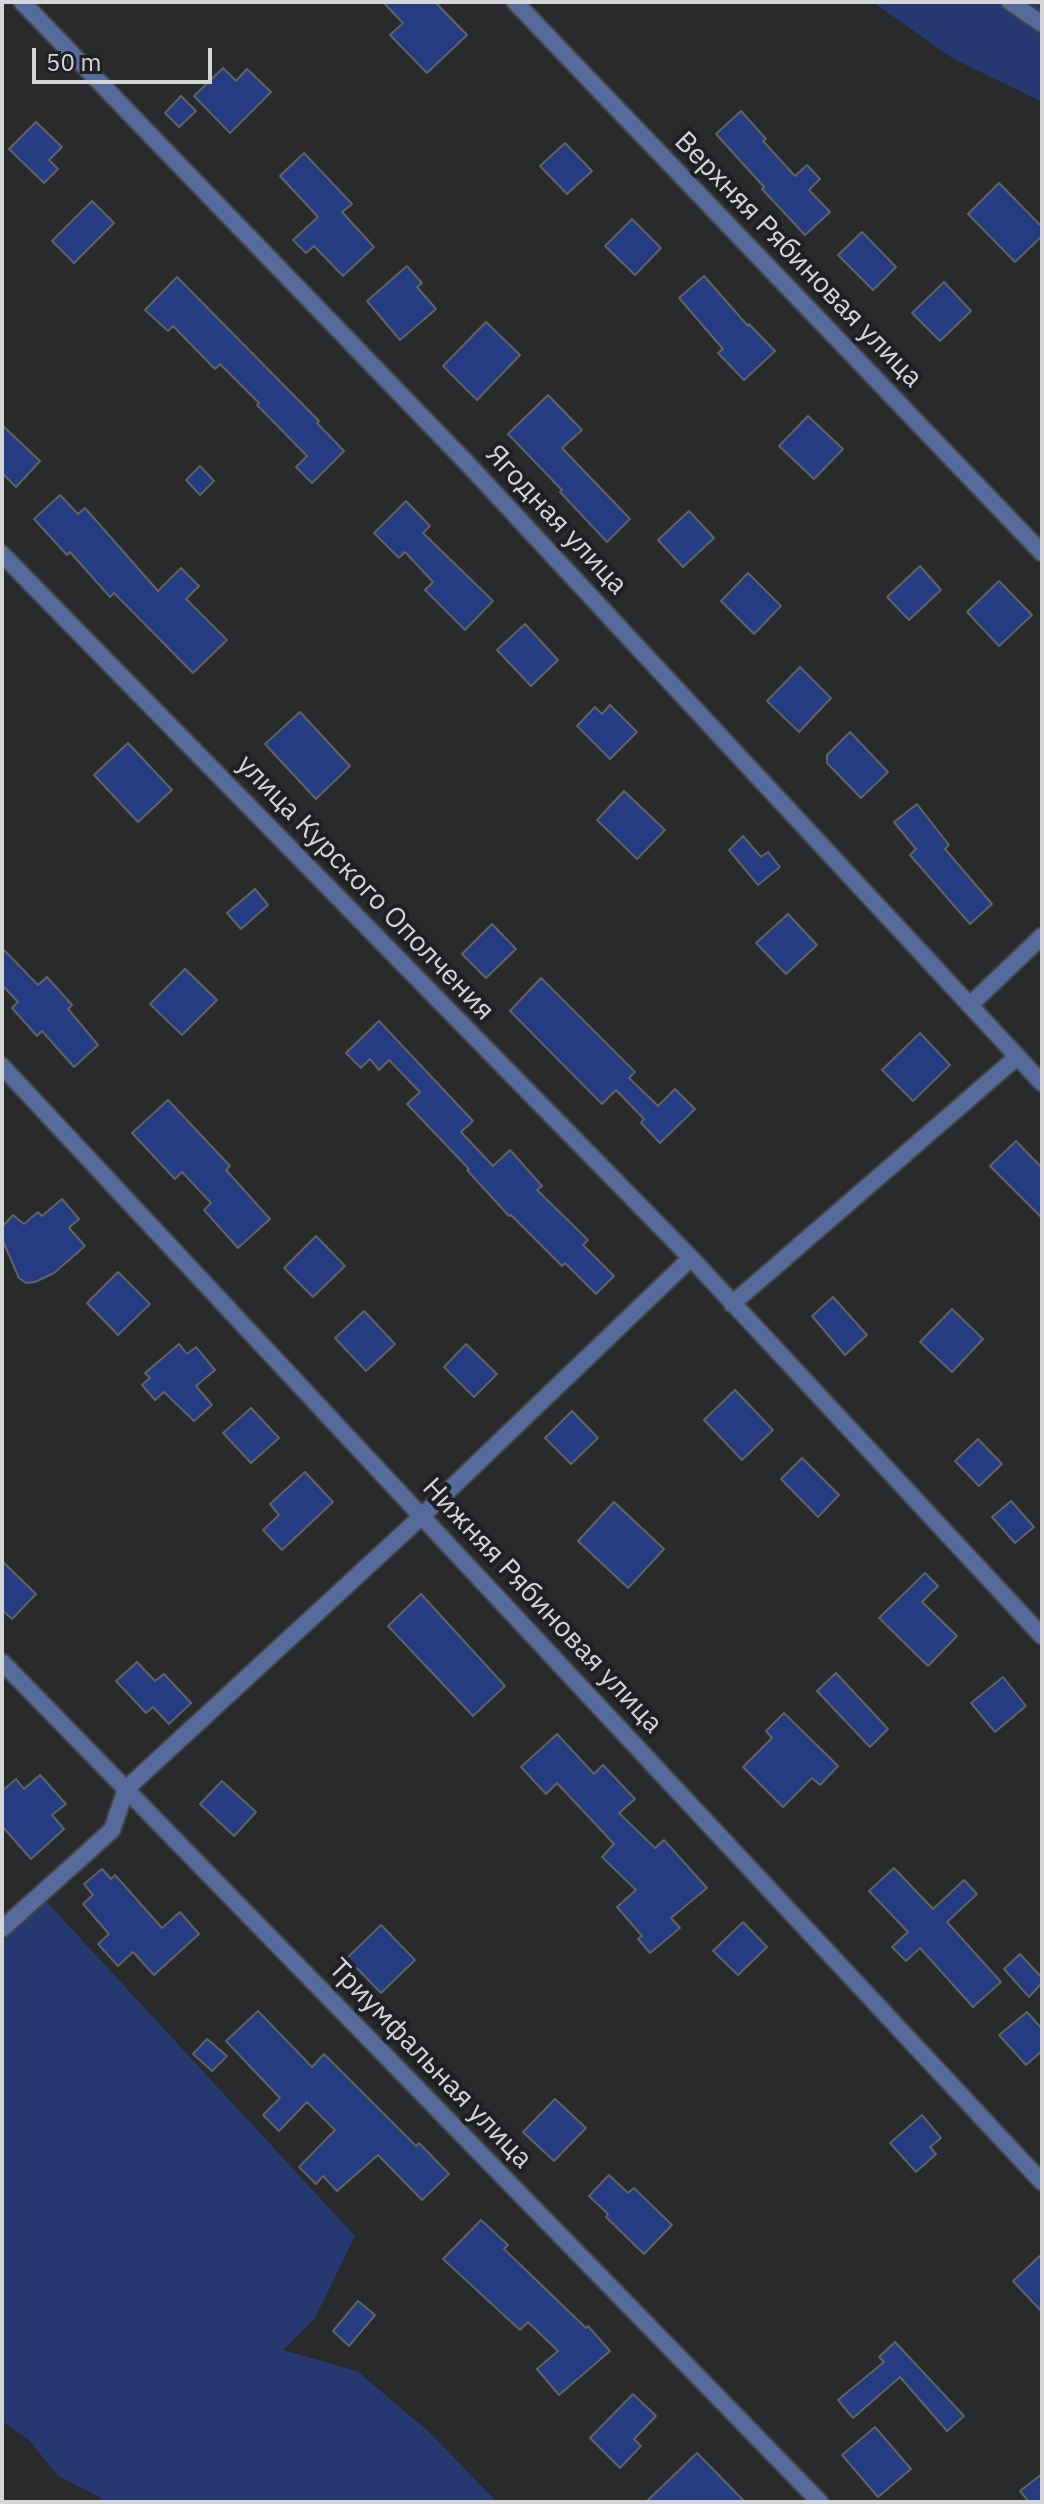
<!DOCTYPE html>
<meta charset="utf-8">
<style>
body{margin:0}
#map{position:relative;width:1044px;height:2504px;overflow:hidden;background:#292a2c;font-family:"IBM Plex Sans",sans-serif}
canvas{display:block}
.frame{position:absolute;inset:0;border:4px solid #d4d5d6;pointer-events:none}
.scale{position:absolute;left:32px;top:48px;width:180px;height:36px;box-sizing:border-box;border:4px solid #d4d5d6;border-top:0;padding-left:10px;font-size:24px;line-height:28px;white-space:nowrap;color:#d4d5d6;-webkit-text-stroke:6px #1f2023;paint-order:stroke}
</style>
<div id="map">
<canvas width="1044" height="2504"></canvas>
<div class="frame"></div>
<div class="scale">50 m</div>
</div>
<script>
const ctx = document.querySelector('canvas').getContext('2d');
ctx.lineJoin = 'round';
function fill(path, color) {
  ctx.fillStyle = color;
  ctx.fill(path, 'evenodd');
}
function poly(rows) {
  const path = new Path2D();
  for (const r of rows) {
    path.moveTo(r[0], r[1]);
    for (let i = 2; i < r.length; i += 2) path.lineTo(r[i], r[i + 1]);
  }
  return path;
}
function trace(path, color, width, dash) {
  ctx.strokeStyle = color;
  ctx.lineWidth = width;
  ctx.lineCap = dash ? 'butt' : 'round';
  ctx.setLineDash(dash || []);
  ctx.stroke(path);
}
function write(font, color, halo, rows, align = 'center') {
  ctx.font = font + ' "IBM Plex Sans",sans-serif';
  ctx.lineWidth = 8;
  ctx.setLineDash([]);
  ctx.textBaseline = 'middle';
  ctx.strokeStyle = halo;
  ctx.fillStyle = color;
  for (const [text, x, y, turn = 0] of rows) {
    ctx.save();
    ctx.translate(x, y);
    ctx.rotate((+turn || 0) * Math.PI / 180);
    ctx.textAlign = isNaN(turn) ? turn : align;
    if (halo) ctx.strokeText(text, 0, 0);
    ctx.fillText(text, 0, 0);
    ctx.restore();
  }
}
fill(poly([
 [873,2,1042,2,1042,102,952,58],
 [45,1900,355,2236,315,2318,283,2350,357,2371,428,2431,497,2502,103,2502,100,2497,58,2476,29,2440,2,2421,2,1942]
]), '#263970');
const building = poly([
 [383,2,435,2,467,35,427,73,390,35,403,23,383,2],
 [223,68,236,81,247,69,271,92,230,133,194,96,223,68],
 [181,96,196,111,179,127,165,113,181,96],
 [741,111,766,139,763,141,795,176,807,165,820,179,809,190,830,212,805,235,762,189,764,187,716,134,741,111],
 [36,122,62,147,49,160,58,169,44,183,9,149,36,122],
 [565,143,592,171,567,194,540,166,565,143],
 [304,153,352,204,342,212,374,247,343,276,314,246,306,253,293,240,318,217,280,176,304,153],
 [999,183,1042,227,1042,236,1015,262,968,214,999,183],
 [92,201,114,223,74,263,52,241,92,201],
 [632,219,661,248,635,275,605,246,632,219],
 [862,232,896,267,873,290,838,255,862,232],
 [407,266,422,283,417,287,436,309,400,340,367,301,407,266],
 [704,276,748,326,749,324,775,351,744,380,718,353,723,349,679,298,704,276],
 [177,277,319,421,317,423,344,451,312,483,296,467,307,456,257,405,259,403,220,364,215,369,173,326,168,331,145,310,177,277],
 [944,282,971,311,940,341,912,313,944,282],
 [486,322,520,355,477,400,443,366,486,322],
 [548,395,582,430,562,448,630,519,607,542,560,492,562,490,508,434,548,395],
 [808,416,843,449,814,479,779,446,808,416],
 [2,425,40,461,16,487,2,473,2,425],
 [200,466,214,481,200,495,186,480,200,466],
 [60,495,78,514,85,508,158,591,181,568,199,586,186,599,227,640,193,673,114,593,110,597,70,552,67,555,34,519,60,495],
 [406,501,430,526,423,533,493,601,465,630,425,590,433,582,405,552,399,558,374,533,406,501],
 [689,511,714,538,683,567,658,540,689,511],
 [920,566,941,590,909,620,887,597,920,566],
 [748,573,781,606,754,634,721,601,748,573],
 [999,581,1032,615,999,646,967,612,999,581],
 [525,624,558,660,531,686,497,650,525,624],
 [800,667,831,698,799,732,767,701,800,667],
 [610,705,637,732,610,759,577,726,595,707,602,714,610,705],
 [300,712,350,766,316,799,265,744,300,712],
 [850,732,888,772,861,798,827,763,827,755,850,732],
 [128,743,172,790,138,822,94,775,128,743],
 [624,791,665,830,637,859,597,820,624,791],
 [917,804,949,845,945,849,992,904,970,924,910,855,916,849,894,822,917,804],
 [743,836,761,857,768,852,780,867,758,885,729,850,743,836],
 [255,889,268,905,241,929,227,913,255,889],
 [788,914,817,945,786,974,756,943,788,914],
 [492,924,516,949,486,978,462,954,492,924],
 [2,948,38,985,47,977,72,1005,68,1009,98,1045,74,1067,42,1031,37,1036,12,1008,18,1002,2,985,2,948],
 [185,969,217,1000,182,1035,150,1004,185,969],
 [541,978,635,1072,629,1078,658,1106,675,1089,695,1109,660,1143,641,1123,644,1119,616,1090,602,1104,510,1011,541,978],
 [379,1021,473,1121,461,1132,493,1166,510,1150,542,1186,537,1190,588,1240,583,1245,614,1276,596,1294,565,1263,562,1266,511,1215,509,1216,467,1170,469,1169,407,1104,420,1092,389,1060,379,1070,370,1059,361,1068,346,1053,379,1021],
 [920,1033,950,1065,913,1101,882,1070,920,1033],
 [168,1100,230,1166,226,1170,270,1219,238,1248,204,1210,211,1203,182,1172,175,1179,132,1133,168,1100],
 [1016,1141,1042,1168,1042,1218,990,1166,1016,1141],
 [62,1199,79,1219,69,1228,85,1246,54,1273,35,1282,26,1283,19,1278,2,1239,2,1227,13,1215,24,1224,38,1212,42,1216,62,1199],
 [316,1236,345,1266,313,1297,284,1268,316,1236],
 [118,1272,150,1304,118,1335,87,1303,118,1272],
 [833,1297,867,1335,845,1355,812,1316,833,1297],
 [952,1309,983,1339,952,1372,920,1342,952,1309],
 [364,1311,395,1344,366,1371,335,1338,364,1311],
 [179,1344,187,1354,196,1347,215,1370,196,1386,212,1405,194,1421,164,1392,155,1400,142,1385,150,1378,145,1373,179,1344],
 [466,1344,497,1374,474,1397,444,1367,466,1344],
 [735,1390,773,1430,742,1460,704,1420,735,1390],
 [251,1408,279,1438,251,1463,223,1433,251,1408],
 [572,1411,598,1438,571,1464,545,1438,572,1411],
 [978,1439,1002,1464,979,1486,955,1461,978,1439],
 [802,1458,839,1495,818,1517,781,1479,802,1458],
 [305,1472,333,1502,282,1550,263,1530,279,1515,270,1504,305,1472],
 [1011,1501,1034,1527,1015,1543,992,1517,1011,1501],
 [614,1502,664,1549,628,1588,578,1541,614,1502],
 [2,1561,36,1594,12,1619,2,1610,2,1561],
 [925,1573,938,1586,922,1602,957,1636,928,1666,879,1618,925,1573],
 [421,1594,505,1686,473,1716,388,1626,421,1594],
 [137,1662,155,1681,164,1674,191,1703,169,1724,153,1707,146,1713,116,1681,137,1662],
 [836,1673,888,1729,870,1747,817,1691,836,1673],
 [1003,1677,1026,1706,995,1732,971,1703,1003,1677],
 [784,1713,838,1766,820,1785,812,1778,783,1807,743,1767,772,1738,766,1731,784,1713],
 [557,1734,594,1774,603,1765,635,1799,619,1813,655,1848,664,1840,707,1888,671,1918,680,1928,650,1953,638,1939,642,1936,617,1907,636,1890,602,1857,614,1844,557,1783,546,1794,521,1767,557,1734],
 [40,1775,66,1804,52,1815,64,1829,31,1859,2,1826,2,1791,16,1779,24,1789,40,1775],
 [222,1781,256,1812,234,1836,200,1804,222,1781],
 [894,1868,933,1909,964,1880,977,1894,947,1922,1001,1982,973,2007,920,1948,906,1961,892,1947,908,1932,869,1891,894,1868],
 [102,1869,111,1879,115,1875,162,1928,180,1912,199,1934,154,1975,133,1952,118,1966,98,1944,109,1934,83,1904,93,1895,84,1884,102,1869],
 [743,1922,767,1947,738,1975,713,1951,743,1922],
 [381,1925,415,1960,381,1993,347,1958,381,1925],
 [1020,1954,1042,1978,1042,1983,1029,1997,1004,1969,1020,1954],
 [258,2011,312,2067,324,2054,416,2146,419,2143,449,2174,422,2200,378,2155,337,2191,323,2176,316,2184,299,2167,335,2130,307,2102,279,2131,263,2115,280,2098,226,2041,258,2011],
 [1027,2012,1042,2029,1042,2051,1026,2065,999,2035,1027,2012],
 [207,2039,227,2056,212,2071,193,2054,207,2039],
 [555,2099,586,2128,554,2161,523,2132,555,2099],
 [922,2115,941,2138,930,2147,936,2154,916,2172,890,2143,922,2115],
 [609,2175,628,2193,634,2188,672,2225,644,2254,606,2217,608,2214,589,2196,609,2175],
 [481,2220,508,2245,504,2249,586,2328,588,2326,610,2351,559,2395,537,2369,558,2351,528,2322,520,2330,443,2259,481,2220],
 [1042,2254,1042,2312,1013,2281,1042,2254],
 [358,2301,375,2315,349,2346,333,2331,358,2301],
 [895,2342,964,2416,947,2431,900,2377,853,2418,838,2400,884,2362,879,2357,895,2342],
 [633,2394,656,2416,634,2439,641,2446,620,2468,590,2438,633,2394],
 [875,2427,911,2469,878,2497,842,2455,875,2427],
 [697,2453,745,2502,646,2502,697,2453],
 [1042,2474,1042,2502,1029,2502,1020,2491,1042,2474]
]);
fill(building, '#253b82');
trace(building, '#616365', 2);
const minor = poly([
 [22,2,465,461,1042,1083],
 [515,2,1042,553],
 [1010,2,1042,24],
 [2,554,691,1258,1042,1636],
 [970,1005,1042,936],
 [2,1066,1042,2182],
 [732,1304,1017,1057],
 [2,1662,820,2502],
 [2,1929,112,1830,126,1789,422,1516,691,1258]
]);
trace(minor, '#444547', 20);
trace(minor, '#566a9b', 16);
write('28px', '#d4d5d6', '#1f2023', [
 ["Верхняя Рябиновая улица",798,260,46],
 ["Ягодная улица",556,520,47],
 ["улица Курского Ополчения",365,888,46],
 ["Нижняя Рябиновая улица",542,1606,47],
 ["Триумфальная улица",430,2064,46]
]);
</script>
